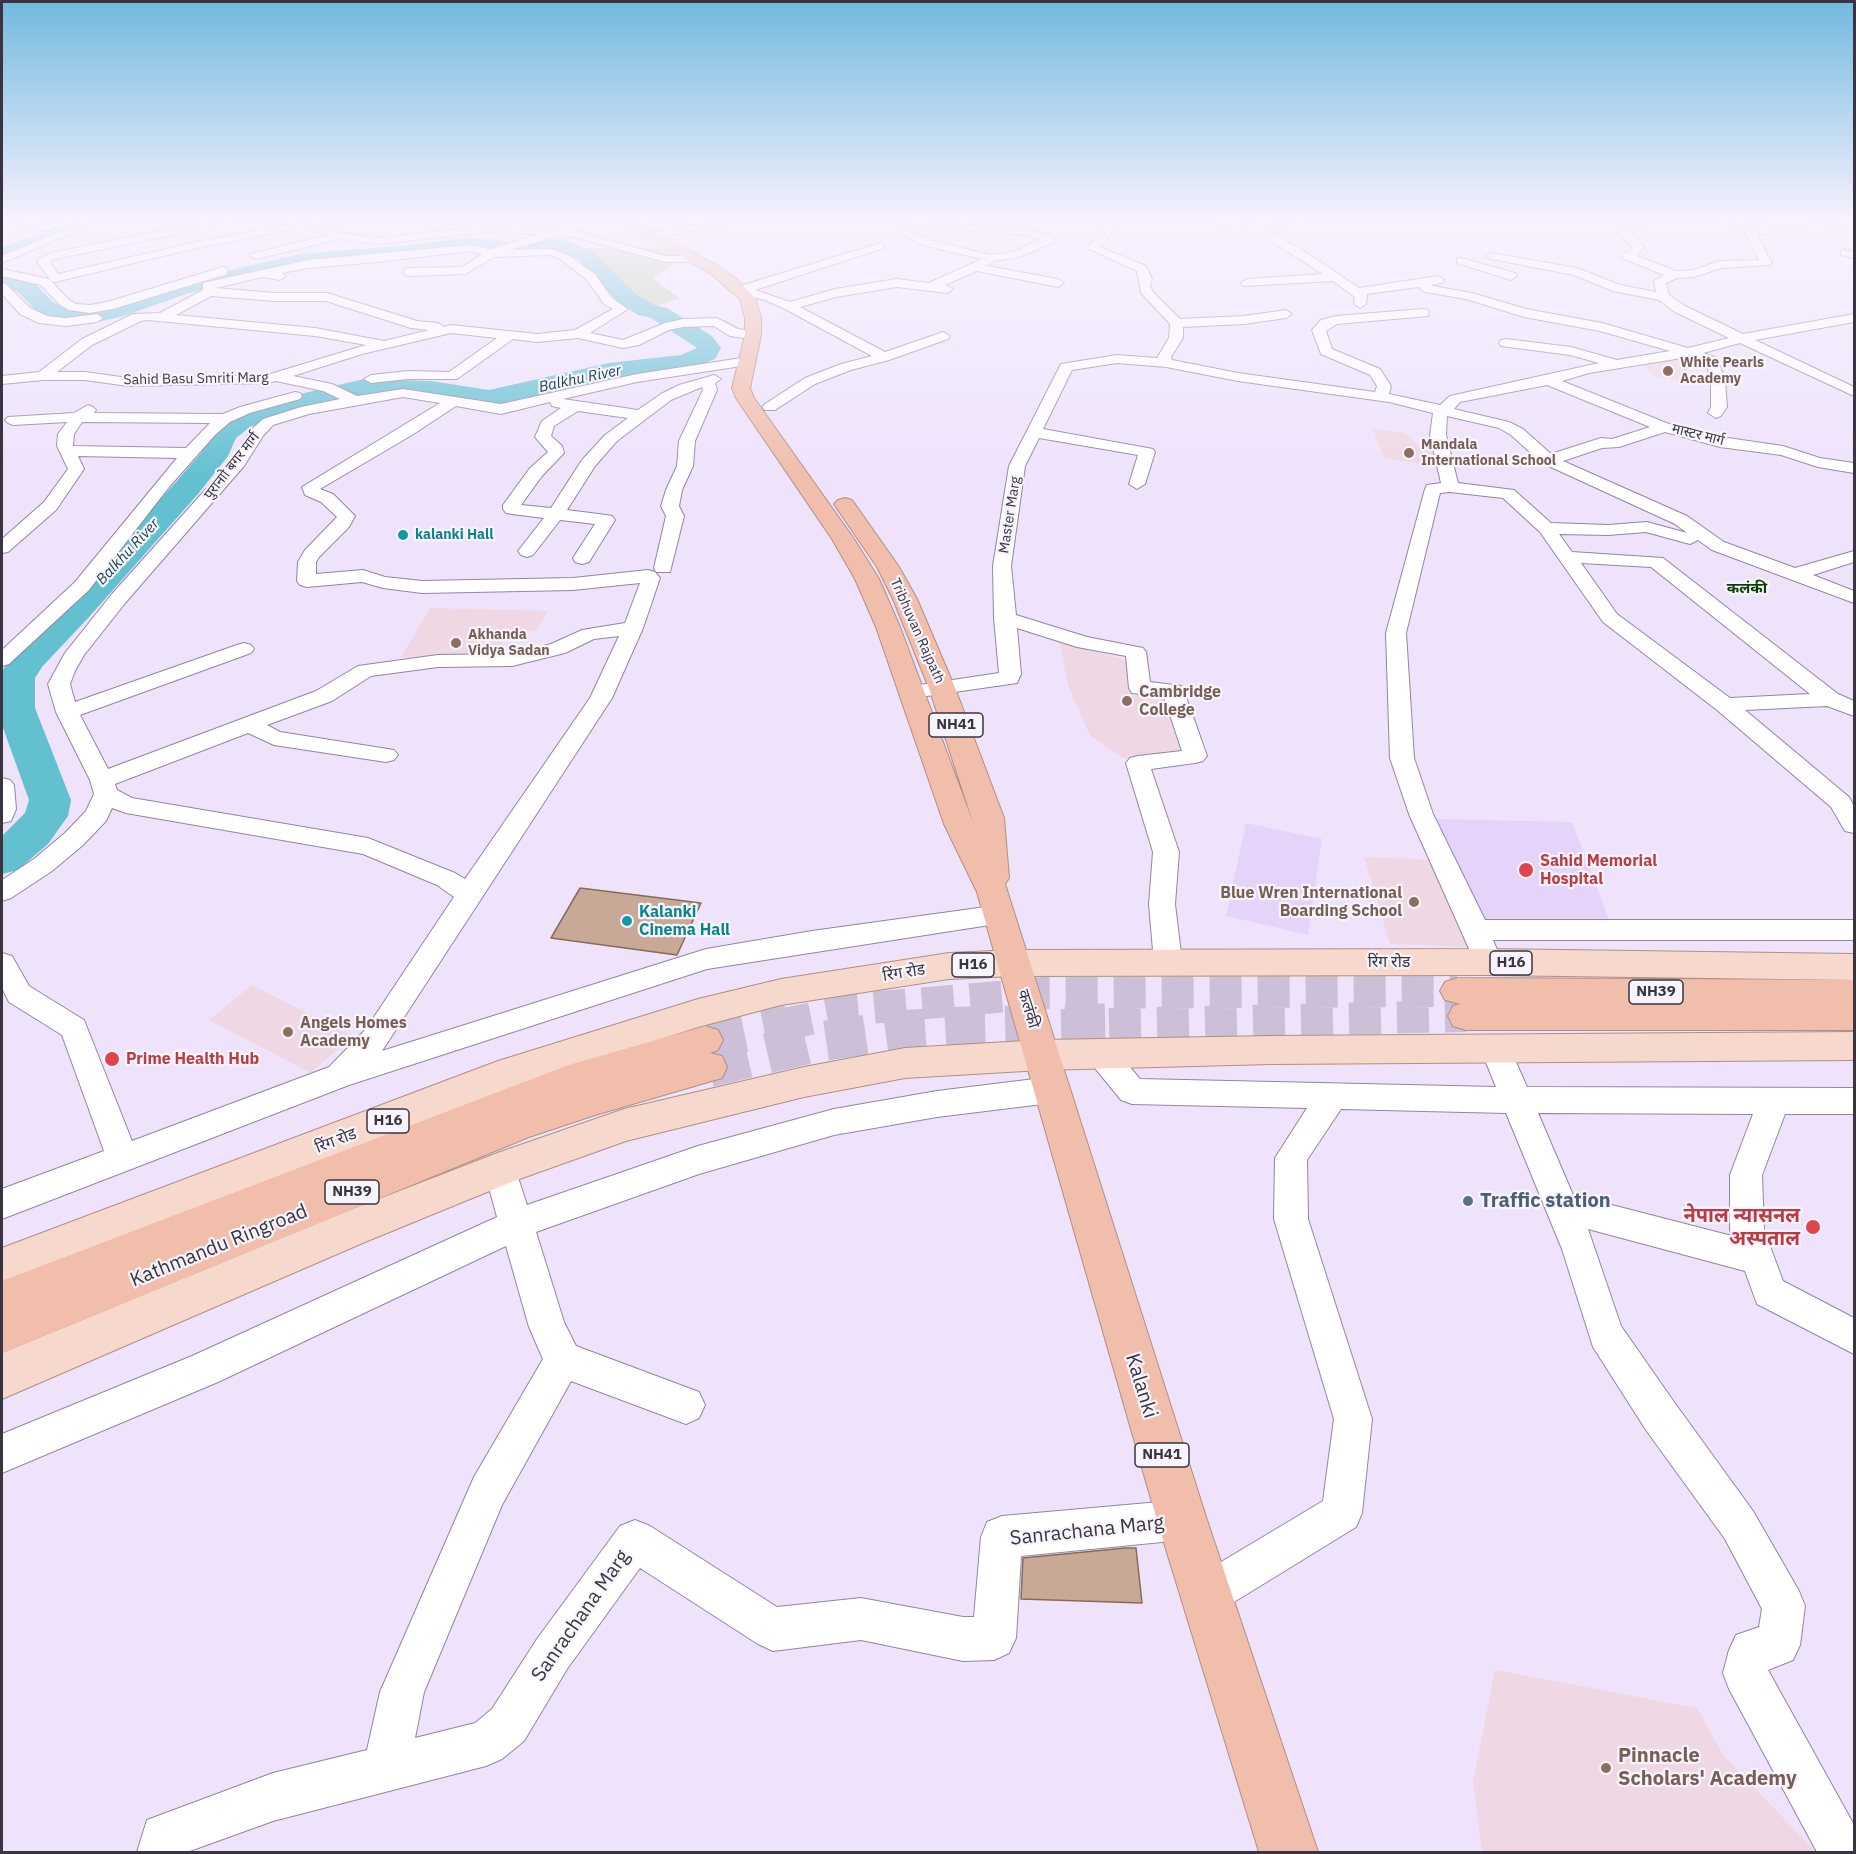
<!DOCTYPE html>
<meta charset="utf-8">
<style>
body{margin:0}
#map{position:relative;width:1856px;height:1854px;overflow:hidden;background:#efe3fc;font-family:"IBM Plex Sans",sans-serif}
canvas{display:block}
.frame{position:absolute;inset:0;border:3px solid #3a3441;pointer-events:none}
</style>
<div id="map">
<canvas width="1856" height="1854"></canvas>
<div class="frame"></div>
</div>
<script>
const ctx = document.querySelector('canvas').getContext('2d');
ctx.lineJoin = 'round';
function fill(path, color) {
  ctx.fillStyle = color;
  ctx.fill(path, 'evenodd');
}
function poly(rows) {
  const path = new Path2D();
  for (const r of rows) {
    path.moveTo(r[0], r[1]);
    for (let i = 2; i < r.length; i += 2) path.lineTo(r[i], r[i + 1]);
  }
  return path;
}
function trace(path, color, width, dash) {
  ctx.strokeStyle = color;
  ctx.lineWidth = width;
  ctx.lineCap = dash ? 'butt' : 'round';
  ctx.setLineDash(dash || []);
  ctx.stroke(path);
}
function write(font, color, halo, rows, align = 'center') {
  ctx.font = font + ' "IBM Plex Sans","Noto Sans Devanagari",sans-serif';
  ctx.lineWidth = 4.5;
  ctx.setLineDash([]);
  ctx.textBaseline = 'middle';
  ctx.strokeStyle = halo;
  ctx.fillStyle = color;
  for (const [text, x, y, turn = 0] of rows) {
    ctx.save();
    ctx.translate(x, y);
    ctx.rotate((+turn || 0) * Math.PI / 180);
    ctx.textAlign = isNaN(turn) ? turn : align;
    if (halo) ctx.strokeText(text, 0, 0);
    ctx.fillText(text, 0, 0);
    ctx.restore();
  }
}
fill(poly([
 [1437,819,1572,822,1609,919,1487,924],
 [1246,823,1322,839,1308,935,1226,916]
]), '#e5d3f9');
fill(poly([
 [1772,219,1796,219,1808,220,1803,235,1772,232,1769,221],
 [1679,356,1689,365,1684,382,1654,377,1641,362],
 [1373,429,1404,433,1417,444,1434,448,1441,467,1384,458],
 [430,608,548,611,536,631,509,630,496,655,401,657],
 [1060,643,1127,660,1132,696,1171,697,1181,752,1122,758,1090,735,1068,685],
 [1364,857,1436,860,1467,947,1390,944],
 [252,985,262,990,352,1036,311,1073,209,1020],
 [1495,1670,1697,1708,1723,1755,1816,1852,1482,1852,1473,1782]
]), '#efd7e3');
fill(poly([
 [502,247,672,249,679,260,653,279,679,298,646,310,614,273,578,255,514,252]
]), '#bcd1ac');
fill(poly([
 [74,219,99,219,97,223,2,261,2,248,74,219],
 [467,237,511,242,562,239,569,241,593,252,636,294,654,305,667,308,712,336,721,348,715,359,695,367,609,379,489,406,431,397,364,395,280,415,250,427,236,438,228,456,198,494,89,617,42,667,35,678,35,708,71,800,68,816,48,844,18,870,2,874,2,836,25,813,29,800,2,725,2,671,14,653,65,603,176,482,201,453,214,428,230,415,262,403,364,379,431,381,489,390,609,363,681,355,697,348,651,318,638,315,620,304,579,260,559,251,511,254,467,249,420,256,300,266,186,294,124,316,90,324,70,325,37,312,18,292,2,287,2,275,34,282,53,302,73,311,90,310,171,284,300,254,420,244,467,237]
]), '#62c0d1');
const building = poly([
 [580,888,701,903,677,955,551,938,580,888],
 [1125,1548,1136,1548,1142,1603,1021,1599,1023,1558,1125,1548]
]);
fill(building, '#c8a996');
trace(building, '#876b59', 1.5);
trace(poly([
 [780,1025,857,1009,1044,993,1457,991],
 [1061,1025,1466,1016]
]), '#cbc0d7', 32, [32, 16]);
trace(poly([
 [705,1040,788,1023],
 [709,1067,816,1042,891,1031,948,1027,1131,1023]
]), '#cbc0d7', 40, [40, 20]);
const minor = poly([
 [2,219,49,225,54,228,49,231,2,223,2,219],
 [91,219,105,219,2,263,2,256,91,219],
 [219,219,239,219,234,222,55,259,50,262,58,274,192,243,295,223,289,219,303,219,342,233,379,238,487,226,559,229,579,232,665,256,694,256,700,259,694,262,665,262,574,237,558,236,510,250,551,249,568,255,595,274,612,298,628,309,590,333,623,340,665,323,683,319,717,318,738,329,758,332,760,335,753,339,730,336,714,326,683,327,669,330,639,345,623,348,578,338,537,342,513,339,457,379,408,379,371,383,364,379,371,375,408,371,449,372,497,338,451,333,362,354,293,376,332,384,357,396,403,389,501,404,637,374,748,357,755,361,748,365,637,382,563,399,638,410,661,394,679,385,714,375,721,379,715,383,717,390,695,441,693,466,682,490,679,506,684,516,670,572,656,572,654,568,666,516,661,506,666,490,677,466,679,441,703,390,702,387,671,400,617,441,595,466,567,510,606,515,612,516,615,520,589,562,582,564,575,562,573,558,595,524,560,520,533,555,527,557,521,555,518,551,544,518,512,514,506,513,503,509,503,505,530,468,548,452,535,437,542,421,561,408,552,406,550,402,501,414,456,406,412,435,320,489,333,494,355,516,349,527,319,557,316,562,316,574,363,570,385,577,422,581,573,578,648,570,655,572,660,578,643,628,612,698,382,1051,706,949,812,931,1000,905,1009,908,1013,915,1009,922,707,969,349,1085,2,1219,2,1189,104,1151,62,1035,9,1002,2,988,2,953,12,956,29,986,84,1020,132,1141,329,1067,366,1029,454,897,437,885,363,854,126,813,112,808,106,821,83,845,52,871,11,898,2,901,2,880,34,859,65,833,86,811,94,794,90,780,56,712,48,684,65,653,112,594,232,460,251,430,263,419,301,407,340,399,323,391,276,381,268,383,128,386,85,380,43,380,2,384,2,376,39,372,82,339,133,314,160,313,203,290,203,283,308,260,470,245,490,249,539,234,487,232,379,244,340,239,256,259,250,256,252,254,328,235,306,227,192,249,55,282,51,281,37,261,51,253,219,219],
 [470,251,482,254,462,267,408,268,402,272,408,276,465,274,494,257,550,255,560,259,587,280,604,304,613,309,575,330,537,334,451,325,444,327,438,323,417,321,327,293,275,293,215,288,263,277,280,280,286,276,282,273,308,268,377,262,470,251],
 [211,296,275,301,326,301,411,328,429,330,384,341,315,328,176,315,211,296],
 [148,320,315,336,366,345,267,375,128,378,85,372,57,372,92,345,141,321,148,320],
 [403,397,440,403,302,487,305,495,321,502,337,517,305,550,298,562,297,581,300,585,307,587,362,582,383,588,422,593,573,590,640,583,625,623,582,630,551,644,512,654,438,655,358,666,316,691,108,769,80,715,251,653,254,649,251,645,244,643,237,645,75,702,70,684,75,671,84,655,126,602,244,466,263,436,273,425,309,414,403,397],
 [578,411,628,418,605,435,582,460,551,508,521,505,542,476,564,453,562,446,551,436,554,426,578,411],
 [619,636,590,698,465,879,455,873,368,838,132,798,117,790,115,784,248,733,274,745,386,762,394,760,398,755,394,750,280,732,267,725,332,701,371,676,438,667,512,666,565,653,594,639,619,636],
 [718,219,737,219,732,222,652,239,646,236,652,233,718,219],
 [800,219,810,219,808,224,804,225,799,222,800,219],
 [940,219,961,219,959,222,981,226,1030,229,1054,238,1054,242,1019,257,994,261,987,266,1058,279,1064,283,1058,287,977,271,945,285,953,289,947,293,897,287,836,297,800,307,885,352,943,332,950,336,948,339,889,360,851,370,815,384,775,410,765,410,762,407,765,404,805,378,841,364,872,356,785,309,765,300,737,293,735,290,737,287,880,243,884,244,884,248,755,290,790,302,835,289,897,279,929,283,982,259,922,245,898,232,919,223,940,219],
 [942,225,981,232,1028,235,1040,240,1013,252,991,255,930,240,913,232,942,225],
 [1103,219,1113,219,1116,227,1100,247,1146,266,1152,279,1150,286,1153,292,1180,319,1244,316,1286,310,1292,314,1286,318,1244,324,1183,327,1183,338,1171,357,1172,360,1238,373,1375,392,1377,386,1370,375,1321,354,1312,330,1321,320,1336,316,1423,309,1428,310,1429,313,1428,316,1337,324,1326,331,1332,349,1380,369,1391,386,1389,394,1440,405,1450,396,1599,363,1570,355,1501,346,1499,343,1501,340,1506,339,1571,347,1617,360,1670,351,1600,331,1524,317,1466,299,1425,292,1418,287,1367,294,1366,304,1360,308,1354,304,1355,297,1333,281,1243,286,1241,283,1247,279,1323,274,1253,230,1222,227,1217,224,1218,222,1263,225,1287,219,1305,219,1304,221,1268,230,1313,257,1359,288,1438,276,1444,280,1442,283,1431,285,1433,286,1472,293,1526,309,1602,323,1688,348,1729,338,1675,312,1659,300,1613,291,1574,275,1491,259,1485,256,1491,253,1577,268,1620,285,1656,292,1654,281,1664,275,1622,258,1622,254,1629,252,1632,247,1618,232,1618,228,1629,227,1635,219,1645,219,1636,232,1631,233,1644,247,1637,256,1676,271,1693,270,1720,261,1759,260,1746,233,1717,219,1731,219,1752,228,1769,230,1769,234,1757,235,1772,263,1770,265,1721,268,1694,277,1677,278,1666,283,1669,295,1685,306,1743,334,1854,314,1854,322,1755,340,1854,387,1854,396,1740,343,1703,353,1717,358,1725,380,1727,407,1721,416,1716,418,1708,413,1711,407,1711,380,1706,363,1688,357,1589,373,1562,381,1669,424,1721,437,1783,446,1820,458,1854,463,1854,473,1818,467,1781,455,1720,447,1665,432,1619,447,1602,448,1563,461,1687,516,1724,542,1795,568,1854,551,1854,562,1813,575,1854,591,1854,603,1712,550,1698,540,1690,544,1646,532,1608,535,1559,534,1572,552,1663,558,1838,694,1854,701,1854,716,1827,706,1745,710,1849,797,1854,806,1854,833,1845,831,1831,807,1717,710,1603,622,1540,532,1503,498,1450,492,1440,493,1406,633,1414,758,1433,814,1485,920,1854,920,1854,940,1493,940,1502,962,1498,969,1488,972,1478,969,1409,814,1390,758,1386,633,1425,489,1427,485,1441,483,1430,435,1433,413,1389,402,1238,381,1166,367,1117,363,1072,370,1043,429,1153,449,1155,452,1145,484,1137,489,1129,484,1138,455,1039,438,1025,466,1011,566,1016,615,1087,637,1143,648,1146,652,1150,682,1181,686,1184,691,1207,756,1203,761,1195,763,1151,769,1179,852,1175,904,1182,962,1178,969,1168,972,1158,969,1154,962,1149,904,1153,852,1126,763,1130,758,1138,756,1182,751,1164,697,1132,693,1129,688,1126,656,1077,647,1017,628,1021,674,1017,683,913,698,905,697,902,692,905,687,913,686,999,673,994,618,993,566,1009,466,1061,364,1117,355,1157,358,1169,338,1170,324,1141,293,1137,271,1087,248,1105,227,1103,219],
 [1547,385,1650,427,1612,439,1601,438,1551,454,1523,429,1509,422,1454,409,1460,402,1547,385],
 [1447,416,1499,428,1511,435,1542,463,1675,524,1687,533,1647,522,1608,525,1551,523,1514,490,1458,483,1446,435,1447,416],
 [1581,563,1651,567,1810,694,1730,698,1617,614,1581,563],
 [1815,219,1854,225,1854,231,1815,223,1815,219],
 [1845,250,1854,252,1854,258,1841,255,1841,251,1845,250],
 [1461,258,1515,273,1517,276,1511,280,1457,263,1457,259,1461,258],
 [223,267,227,268,227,274,113,309,90,313,69,310,60,305,41,285,2,276,2,269,49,279,68,299,76,304,90,305,107,302,223,267],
 [2,283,6,284,30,308,47,316,66,318,97,314,103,318,97,322,66,326,39,323,20,314,2,294,2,283],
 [295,392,300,393,302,396,300,399,250,413,230,422,215,435,169,487,89,590,9,664,2,666,2,650,75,582,177,458,78,456,84,469,56,510,8,552,2,553,2,539,44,502,68,469,57,446,58,434,67,422,13,425,8,423,5,420,8,417,74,413,88,405,93,407,96,410,94,413,223,414,240,407,295,392],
 [82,422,210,423,186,448,73,446,74,434,82,422],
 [2,778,10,780,14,785,16,809,11,821,2,823,2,778],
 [1496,1038,1507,1042,1527,1087,1854,1088,1854,1114,1785,1114,1762,1175,1764,1230,1783,1281,1854,1318,1854,1354,1757,1304,1745,1271,1588,1229,1621,1326,1674,1402,1753,1511,1799,1591,1805,1606,1800,1645,1793,1660,1768,1670,1854,1825,1854,1852,1817,1852,1729,1689,1723,1673,1729,1650,1736,1635,1759,1627,1762,1609,1725,1539,1646,1430,1593,1347,1562,1249,1506,1113,1341,1109,1307,1160,1308,1219,1372,1419,1362,1513,1356,1527,1221,1610,1206,1616,1191,1610,1185,1595,1191,1580,1323,1501,1334,1419,1274,1219,1275,1158,1307,1108,1132,1104,1121,1100,1090,1062,1086,1054,1090,1046,1101,1042,1112,1046,1140,1079,1496,1087,1481,1050,1485,1042,1496,1038],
 [1538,1113,1753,1114,1730,1175,1730,1230,1732,1236,1573,1195,1538,1113],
 [1051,1077,1062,1081,1066,1090,1062,1099,1051,1103,937,1117,834,1135,699,1174,536,1232,564,1322,576,1346,699,1392,705,1405,699,1418,686,1424,571,1381,502,1505,424,1692,415,1738,475,1723,492,1709,537,1639,620,1526,635,1520,650,1526,777,1607,861,1598,963,1617,974,1617,981,1537,987,1522,1002,1516,1182,1500,1196,1506,1202,1520,1196,1534,1182,1540,1021,1556,1016,1638,1009,1653,994,1660,963,1661,861,1640,773,1651,758,1644,640,1568,567,1669,524,1741,502,1759,486,1766,273,1821,187,1852,137,1852,147,1820,273,1773,367,1750,380,1692,474,1477,543,1359,529,1327,506,1246,218,1382,2,1473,2,1434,192,1356,497,1217,484,1169,488,1159,500,1155,512,1159,527,1205,698,1146,834,1109,937,1091,1051,1077]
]);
const major = poly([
 [1488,949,1854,954,1854,980,1488,975,1014,976,949,979,781,1005,698,1027,522,1084,2,1288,2,1248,498,1061,698,999,781,979,949,953,1014,950,1488,949],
 [1854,1032,1854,1060,1272,1064,1042,1070,905,1078,804,1097,626,1141,514,1181,365,1242,2,1399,2,1353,335,1216,500,1152,624,1109,804,1067,905,1048,1042,1040,1272,1036,1854,1032]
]);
const highway = poly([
 [618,219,633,219,721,268,735,278,755,298,761,318,761,335,750,388,754,398,854,539,879,579,900,627,974,825,929,688,893,599,877,567,834,504,838,500,845,498,852,500,899,567,917,599,955,688,1004,818,1009,878,1005,884,1207,1520,1318,1852,1259,1852,1157,1520,977,892,944,824,876,627,855,579,832,539,736,398,732,388,745,335,745,318,740,299,711,274,618,219],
 [1457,978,1854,980,1854,1030,1466,1030,1453,1026,1448,1016,1453,1006,1460,1004,1445,1000,1440,991,1445,982,1457,978],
 [705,1026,718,1030,723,1040,718,1050,710,1053,722,1056,727,1067,722,1078,595,1115,529,1137,2,1353,2,1281,569,1065,705,1026]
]);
trace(minor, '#9285a2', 2);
trace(major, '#b08e85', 2);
trace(highway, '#b08e85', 2);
fill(minor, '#fff');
fill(major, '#f6d8cc');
fill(highway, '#f0beaa');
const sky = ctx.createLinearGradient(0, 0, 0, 478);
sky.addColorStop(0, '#72b9df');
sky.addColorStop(0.46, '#f8f2fe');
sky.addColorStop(1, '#f8f2fe00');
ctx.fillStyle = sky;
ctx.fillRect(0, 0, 1856, 478);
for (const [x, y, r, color] of [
 [1668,371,6,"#8d6e63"],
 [1409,453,6,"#8d6e63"],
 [403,535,6,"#0f9aa8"],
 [456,643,6,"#8d6e63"],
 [1127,701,6,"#8d6e63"],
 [1526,870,8,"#e0444e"],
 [1414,902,6,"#8d6e63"],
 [627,921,6,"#0f9aa8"],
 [288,1032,6,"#8d6e63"],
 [112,1059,8,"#e0444e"],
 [1468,1201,6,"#5c6f8a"],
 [1813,1227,8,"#e0444e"],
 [1606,1768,6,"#8d6e63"]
]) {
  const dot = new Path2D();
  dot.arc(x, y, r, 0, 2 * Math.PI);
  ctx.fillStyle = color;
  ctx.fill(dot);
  trace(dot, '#f7f4fb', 2);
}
write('bold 14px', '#785e54', '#f7f4fb', [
 ["White Pearls",1680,363],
 ["Academy",1680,379],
 ["Mandala",1421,445],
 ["International School",1421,461],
 ["Akhanda",468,635],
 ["Vidya Sadan",468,651]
], 'left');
write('14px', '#3a3441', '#f7f4fb', [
 ["Sahid Basu Smriti Marg",196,379,-1],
 ["मास्टर मार्ग",1698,435,14],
 ["पुरानाो बगर मार्ग",232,466,-52],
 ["Master Marg",1010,515,-81],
 ["Tribhuvan Rajpath",917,631,66]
]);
write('bold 14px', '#0d838f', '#f7f4fb', [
 ["kalanki Hall",415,535]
], 'left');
write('italic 15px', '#1b474e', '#f7f4fb', [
 ["Balkhu River",580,379,-12],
 ["Balkhu River",128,552,-47]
]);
write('bold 15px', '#083d03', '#f7f4fb', [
 ["कलंकी",1747,589]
]);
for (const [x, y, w] of [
 [956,725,54],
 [1511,963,42],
 [973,965,42],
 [1656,992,54],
 [388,1121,42],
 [352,1192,54],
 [1162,1455,54]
]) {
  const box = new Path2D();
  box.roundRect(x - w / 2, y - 12, w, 24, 4.5);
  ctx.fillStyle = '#f7f4fb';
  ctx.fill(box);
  trace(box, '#3a3441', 1.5);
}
write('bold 15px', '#3a3441', null, [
 ["NH41",956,725],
 ["H16",1511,963],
 ["H16",973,965],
 ["NH39",1656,992],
 ["H16",388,1121],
 ["NH39",352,1192],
 ["NH41",1162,1455]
]);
write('bold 16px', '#785e54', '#f7f4fb', [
 ["Cambridge",1139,692],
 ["College",1139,710],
 ["Blue Wren International",1402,893,"right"],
 ["Boarding School",1402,911,"right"],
 ["Angels Homes",300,1023],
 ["Academy",300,1041]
], 'left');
write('bold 16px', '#be3a42', '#f7f4fb', [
 ["Sahid Memorial",1540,861],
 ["Hospital",1540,879],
 ["Prime Health Hub",126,1059]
], 'left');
write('bold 16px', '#0d838f', '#f7f4fb', [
 ["Kalanki",639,912],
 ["Cinema Hall",639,930]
], 'left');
write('16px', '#3a3441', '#f7f4fb', [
 ["रिंग रोड",1389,962],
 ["रिंग रोड",904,973,-9],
 ["कलंकी",1028,1009,73],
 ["रिंग रोड",336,1141,-21]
]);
write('bold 20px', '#4e5e75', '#f7f4fb', [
 ["Traffic station",1480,1201]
], 'left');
write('bold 20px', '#be3a42', '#f7f4fb', [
 ["नेपाल न्यासनल",1800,1216],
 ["अस्पताल",1800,1239]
], 'right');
write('20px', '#3a3441', '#f7f4fb', [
 ["Kathmandu Ringroad",219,1246,-22],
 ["Kalanki",1141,1386,73],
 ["Sanrachana Marg",1087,1531,-6],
 ["Sanrachana Marg",581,1616,-55]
]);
write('bold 20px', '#785e54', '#f7f4fb', [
 ["Pinnacle",1618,1756],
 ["Scholars' Academy",1618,1779]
], 'left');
</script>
